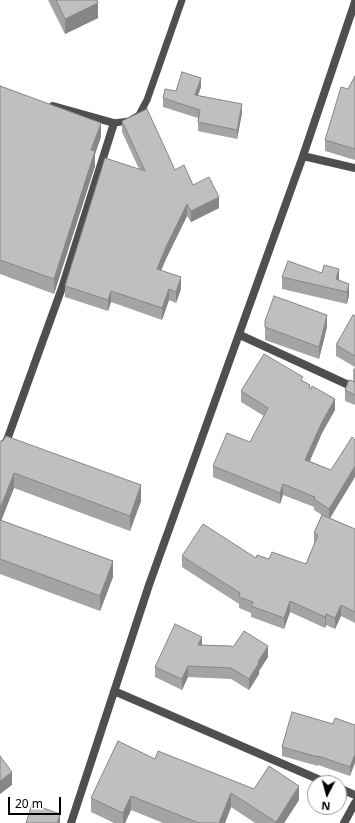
<!DOCTYPE html>
<style>
body{margin:0}
#map{position:relative;width:355px;height:823px;overflow:hidden;background:#fff;font-family:"Noto Sans",sans-serif}
canvas{display:block}
.north{position:absolute;left:307px;top:775px;width:40px;height:40px;box-sizing:border-box;background:#fff;border:1px solid #999;border-radius:50%;rotate:186deg;font-size:11px;font-weight:700;line-height:16px;text-align:center;color:#000}
.north::after{content:'';display:block;margin:auto;width:14px;height:18px;background:#000;clip-path:polygon(50% 0,100% 100%,50% 72%,0 100%)}
.scale{position:absolute;left:8px;top:797px;width:53px;height:18px;box-sizing:border-box;border:2px solid #000;border-top:0;padding-left:5px;font-size:12px;line-height:14px;white-space:nowrap;color:#000;-webkit-text-stroke:3px #fff;paint-order:stroke}
</style>
<div id="map">
<canvas width="355" height="823"></canvas>
<div class="north">N</div>
<div class="scale">20 m</div>
</div>
<script>
const ctx = document.querySelector('canvas').getContext('2d');
ctx.lineJoin = 'round';
function poly(rows) {
  const path = new Path2D();
  for (const r of rows) {
    path.moveTo(r[0], r[1]);
    for (let i = 2; i < r.length; i += 2) path.lineTo(r[i], r[i + 1]);
  }
  return path;
}
function trace(path, color, width, dash) {
  ctx.strokeStyle = color;
  ctx.lineWidth = width;
  ctx.lineCap = dash ? 'butt' : 'round';
  ctx.setLineDash(dash || []);
  ctx.stroke(path);
}
function fill(path, color) {
  ctx.fillStyle = color;
  ctx.fill(path, 'evenodd');
}
trace(poly([
 [114,123,129,121,139,115,147,100,182,0]
]), '#4f4f4f', 7);
trace(poly([
 [303,156,355,168],
 [240,335,355,388],
 [0,451,7,440,63,285,114,123,53,106],
 [114,691,327,783],
 [339,788,355,795],
 [71,823,149,585,303,156,355,2],
 [344,823,355,803]
]), '#4f4f4f', 8);
fill(poly([
 [48,0,97,0,98,18,65,34],
 [355,76,355,160,325,151,325,140,348,89],
 [0,86,101,137,95,154,95,166,54,294,0,274],
 [201,87,198,95,242,113,237,139,198,131,198,118,163,107,163,98,176,91],
 [122,121,175,170,193,185,219,208,191,222,187,216,166,259,161,270,181,289,176,303,169,300,162,320,111,302,108,311,65,297,65,286,139,169,122,132],
 [282,277,339,280,349,295,347,304,282,289],
 [355,316,355,382,353,381,353,370,355,367,336,356,336,345],
 [265,321,327,327,319,359,265,340],
 [303,381,310,389,335,410,322,433,310,461,331,470,330,518,355,529,355,623,341,616,335,629,326,625,325,628,290,612,284,629,251,617,251,613,239,608,239,604,182,567,182,556,256,558,306,564,314,544,314,533,322,515,314,510,314,507,283,495,280,504,213,477,213,466,250,442,264,416,241,402,241,391],
 [355,382,355,405,345,401,345,390],
 [0,441,141,501,130,531,14,488,1,520,113,577,100,611,0,574],
 [202,645,233,647,268,657,259,671,259,674,249,690,231,679,188,677,182,690,155,677,155,667],
 [333,724,355,725,350,776,318,765,318,766,282,756,282,747],
 [155,759,254,789,299,800,284,823,255,823,231,807,225,823,163,823,131,810,125,823,114,823,91,812,91,798]
]), '#a4a4a4');
fill(poly([
 [98,3,98,18,65,34,65,19],
 [201,78,201,87,195,104,195,95],
 [242,104,242,113,237,139,237,130],
 [101,123,101,137,95,154,95,166,54,294,54,279,91,150],
 [219,197,219,208,191,222,191,211],
 [187,204,187,216,166,259,157,280,157,269,166,247],
 [339,269,339,281,336,291,336,279],
 [181,277,181,289,176,303,176,292],
 [349,284,349,295,347,304,347,292],
 [169,289,169,300,162,320,162,308],
 [111,291,111,302,108,311,108,300],
 [327,315,327,327,319,359,319,347],
 [335,399,335,410,322,433,305,471,305,460,322,422],
 [355,466,355,477,329,520,329,509],
 [14,473,14,488,0,524,0,509],
 [283,484,283,495,280,504,280,493],
 [141,485,141,501,130,531,130,516],
 [113,561,113,577,100,611,100,596],
 [290,601,290,612,284,629,284,618],
 [341,605,341,616,335,629,335,618],
 [326,614,326,625,325,628,325,617],
 [202,637,202,647,198,645],
 [268,646,268,657,259,671,259,674,249,690,249,679,258,662],
 [188,666,188,677,182,690,182,679],
 [355,754,355,763,350,776,350,767],
 [12,772,12,785,0,794,0,781],
 [299,786,299,800,284,823,276,823,276,822],
 [231,793,231,807,225,823,219,823],
 [131,796,131,810,125,823,123,823,123,813],
 [60,814,60,823,57,823]
]), '#868686');
const building = poly([
 [56,0,97,0,98,3,65,19,56,0],
 [182,72,201,78,195,95,242,104,237,130,198,122,200,110,163,98,165,89,176,91,182,72],
 [355,76,355,149,325,140,341,87,348,89,355,76],
 [0,86,101,123,91,150,95,151,54,279,0,260,0,86],
 [147,109,175,170,184,165,193,185,209,177,219,197,191,211,187,204,166,247,157,269,181,277,176,292,169,289,162,308,111,291,108,300,65,286,105,158,145,171,122,121,147,109],
 [288,261,322,273,324,265,339,269,336,279,349,284,347,292,282,277,288,261],
 [274,296,327,315,319,347,265,327,265,321,274,296],
 [353,315,355,316,355,356,336,345,353,315],
 [264,354,303,377,301,380,310,385,309,388,311,389,312,386,335,399,322,422,305,460,331,470,352,437,355,440,355,466,329,509,314,499,315,497,283,484,280,493,213,466,227,433,250,442,268,408,241,391,264,354],
 [349,380,355,382,355,395,345,390,349,380],
 [6,436,141,485,130,516,14,473,0,509,0,441,3,441,6,436],
 [322,515,355,529,355,612,341,605,335,618,326,614,325,617,290,601,284,618,251,606,253,602,239,597,240,593,182,556,203,524,256,558,257,555,269,559,272,552,306,564,318,535,314,533,322,515],
 [0,520,113,561,100,596,0,559,0,520],
 [175,624,202,637,198,645,231,646,233,647,244,631,268,646,258,662,259,663,249,679,231,668,188,666,182,679,155,667,175,624],
 [292,712,333,724,335,718,355,725,355,754,350,767,318,756,318,757,282,747,292,712],
 [118,741,155,759,158,751,254,789,269,766,299,786,276,822,231,793,219,823,199,823,131,796,123,813,91,798,118,741],
 [0,756,12,772,0,781,0,756],
 [32,804,60,814,57,823,26,823,32,804]
]);
fill(building, '#bfbfbf');
trace(building, '#868686', 1);
</script>
